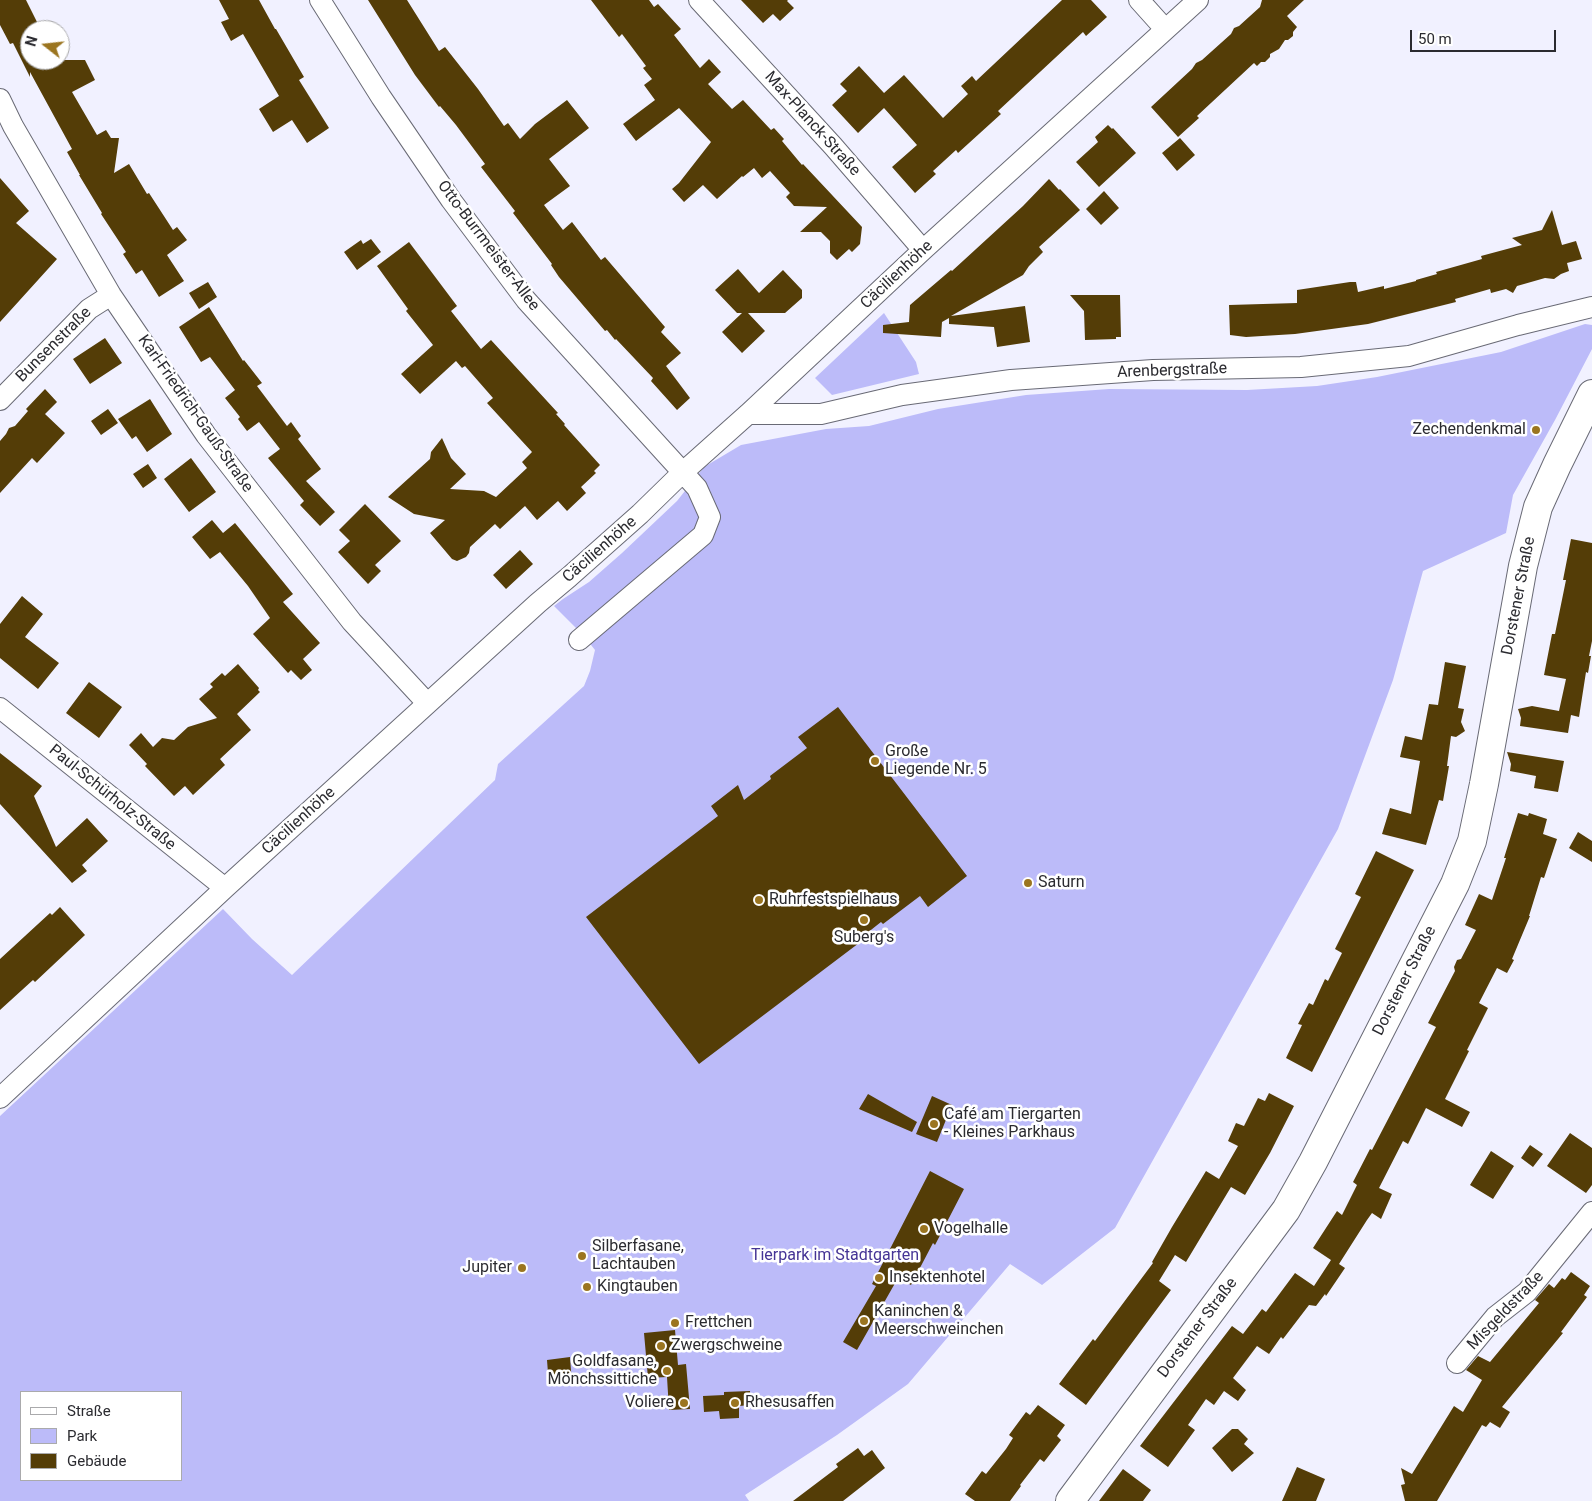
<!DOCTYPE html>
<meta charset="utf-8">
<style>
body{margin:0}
#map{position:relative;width:1592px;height:1501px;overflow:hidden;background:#f1f1ff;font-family:Roboto,sans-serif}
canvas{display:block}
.legend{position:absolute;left:20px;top:1391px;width:162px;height:90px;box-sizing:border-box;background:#fff;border:1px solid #aaaaac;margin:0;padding:6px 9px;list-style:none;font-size:15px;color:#2b2b30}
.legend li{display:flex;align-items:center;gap:10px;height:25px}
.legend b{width:25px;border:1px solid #aaaaac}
.north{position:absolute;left:20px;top:20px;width:50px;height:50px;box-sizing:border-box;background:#fff;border:1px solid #aaaaac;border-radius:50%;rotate:286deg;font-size:14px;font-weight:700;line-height:20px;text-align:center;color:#2b2b30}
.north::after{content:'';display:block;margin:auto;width:18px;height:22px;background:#9b7520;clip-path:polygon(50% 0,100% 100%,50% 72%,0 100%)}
.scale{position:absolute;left:1410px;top:30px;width:146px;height:22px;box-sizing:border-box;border:2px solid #2b2b30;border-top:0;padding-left:6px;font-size:15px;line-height:18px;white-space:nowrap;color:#2b2b30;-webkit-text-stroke:4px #fff;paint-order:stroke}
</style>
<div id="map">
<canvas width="1592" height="1501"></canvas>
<ul class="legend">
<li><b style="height:6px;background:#fff"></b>Straße</li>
<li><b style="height:14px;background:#bcbbf9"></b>Park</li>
<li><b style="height:14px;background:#543d07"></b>Gebäude</li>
</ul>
<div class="north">N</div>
<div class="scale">50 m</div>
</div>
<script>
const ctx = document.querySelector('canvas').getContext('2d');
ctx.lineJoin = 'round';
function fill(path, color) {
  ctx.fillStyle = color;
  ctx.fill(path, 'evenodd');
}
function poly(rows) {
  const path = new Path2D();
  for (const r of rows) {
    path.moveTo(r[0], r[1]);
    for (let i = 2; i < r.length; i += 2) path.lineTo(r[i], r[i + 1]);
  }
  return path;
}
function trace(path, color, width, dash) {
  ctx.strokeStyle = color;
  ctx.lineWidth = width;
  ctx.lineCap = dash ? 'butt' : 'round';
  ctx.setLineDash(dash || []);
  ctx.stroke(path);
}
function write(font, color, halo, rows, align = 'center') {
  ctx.font = font + ' Roboto,sans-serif';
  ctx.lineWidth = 5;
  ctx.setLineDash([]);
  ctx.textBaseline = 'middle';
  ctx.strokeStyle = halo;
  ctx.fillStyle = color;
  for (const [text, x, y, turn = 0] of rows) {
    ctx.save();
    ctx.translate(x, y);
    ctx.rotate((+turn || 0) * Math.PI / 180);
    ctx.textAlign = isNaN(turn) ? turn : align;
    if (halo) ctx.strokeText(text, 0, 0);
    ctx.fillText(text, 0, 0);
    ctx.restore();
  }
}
fill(poly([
 [884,313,916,362,919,374,832,395,815,378],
 [1585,324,1592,325,1592,349,1555,420,1513,495,1506,533,1423,571,1393,680,1338,829,1115,1228,1042,1285,1010,1264,908,1384,837,1435,745,1495,749,1501,0,1501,0,1116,223,909,252,939,292,975,495,780,498,764,584,686,590,671,595,650,584,636,554,606,563,599,589,582,622,553,677,501,704,467,741,445,826,429,869,426,938,409,1026,395,1109,389,1247,390,1317,386,1377,377,1501,352],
 [21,1392,181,1392,181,1480,21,1480]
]), '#bcbbf9');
fill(poly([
 [0,0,26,0,41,30,30,30,30,60,85,60,95,80,72,92,97,135,106,130,111,138,119,138,114,173,129,164,147,194,149,193,173,230,177,227,187,240,167,255,184,281,159,297,142,270,136,274,123,254,126,252,101,214,102,213,79,175,80,175,67,152,72,149,30,72,30,77,13,43,10,44,0,25],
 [219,0,259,0,275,29,276,29,304,77,299,80,329,128,307,143,292,120,273,132,259,109,279,96,243,34,231,41,221,22,229,19],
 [368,0,407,0,439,51,445,47,478,89,504,126,508,123,520,139,535,124,567,100,589,128,549,159,570,186,544,205,563,230,572,222,601,260,605,257,665,327,661,332,681,353,666,366,690,398,677,410,651,381,653,378,616,339,615,340,607,330,605,331,559,277,551,265,552,264,513,213,515,211,481,167,485,164,456,125,440,106,439,107,415,75],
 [591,0,649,0,654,7,658,4,681,29,674,35,700,68,709,59,721,72,708,84,732,109,743,100,771,130,774,128,784,139,782,141,802,165,803,164,862,227,860,244,852,252,849,249,837,260,830,253,830,241,821,232,800,232,827,207,794,206,786,197,790,193,770,171,762,178,754,168,743,177,742,176,717,199,703,185,684,202,672,189,679,183,711,142,679,108,636,141,623,124,655,100,644,85,652,79,643,68,646,66,622,34,619,37],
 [741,0,788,0,787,1,794,8,780,21,773,14,763,23],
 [1062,0,1091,0,1107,17,1086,36,1083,32,998,111,1001,114,958,153,956,150,933,171,936,174,915,193,892,167,917,145,884,108,858,133,832,105,847,91,840,84,859,66,884,93,904,75,943,118,968,94,961,86,972,76,976,81],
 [1262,0,1304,0,1287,16,1297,27,1293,32,1293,36,1288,40,1285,40,1279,49,1270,54,1270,57,1265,62,1261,62,1257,66,1254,63,1197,116,1199,118,1178,137,1151,107,1192,69,1196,63,1202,60,1231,34,1234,28,1239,26,1260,7],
 [1108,125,1112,129,1113,128,1136,153,1099,187,1076,162,1098,142,1095,137],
 [1180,138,1195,155,1177,171,1162,153],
 [0,178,29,211,16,223,57,259,0,322],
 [1049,179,1059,190,1060,189,1080,210,1039,247,1043,252,1029,266,1023,275,951,316,1025,306,1030,342,997,347,994,327,949,324,949,318,942,322,941,337,883,333,883,325,909,322,910,305,951,270,952,271,1023,206],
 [1104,191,1119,208,1101,225,1086,209],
 [1552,210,1562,245,1576,241,1582,259,1567,263,1569,271,1561,274,1554,279,1545,278,1517,286,1513,293,1506,289,1491,293,1490,289,1455,299,1456,302,1368,324,1295,334,1246,337,1230,335,1229,305,1297,303,1297,290,1350,282,1356,282,1358,292,1384,286,1384,289,1416,281,1416,280,1437,274,1436,272,1482,259,1481,256,1522,245,1512,238,1542,230],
 [371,239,381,252,357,270,344,252,361,240,363,244],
 [409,242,457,306,451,311,481,349,491,340,558,413,556,414,565,424,564,425,600,465,594,471,596,473,581,487,586,493,567,511,558,501,537,520,525,506,500,529,495,524,470,547,469,553,466,557,457,561,452,559,430,533,445,520,414,514,388,497,430,459,431,452,442,438,451,458,466,474,450,489,484,491,496,497,527,468,522,462,532,452,487,403,493,398,465,366,462,368,456,361,420,394,401,374,433,345,406,311,408,309,377,266],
 [738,269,759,293,783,270,802,290,802,298,785,313,748,313,765,331,742,353,722,332,742,313,737,313,715,290],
 [208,282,217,297,199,309,189,293],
 [1070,295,1120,295,1121,337,1116,337,1116,339,1085,340,1084,311],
 [209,307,243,361,244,360,262,383,257,386,287,426,291,422,301,436,298,439,321,469,306,481,335,512,320,526,300,505,304,501,268,458,280,449,259,422,247,431,238,419,240,417,225,398,235,390,210,357,201,362,179,327],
 [105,338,122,363,90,384,73,359],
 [45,389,57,402,45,414,65,433,37,463,32,458,0,493,0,441,6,434,9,428,15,426,28,411,26,409],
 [150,399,172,434,147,452,136,436,132,439,118,419],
 [108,409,118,423,101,435,91,421],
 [191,458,216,492,189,512,164,479],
 [148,464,157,478,143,488,133,474],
 [365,504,401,541,375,565,381,571,368,584,338,552,350,541,339,530],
 [212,520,223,533,235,523,293,594,283,602,320,643,303,659,312,670,301,680,291,670,288,673,253,634,270,618,248,586,220,552,210,559,192,537],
 [1571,539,1592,543,1592,641,1589,656,1591,656,1588,673,1586,672,1579,717,1571,715,1568,733,1520,726,1521,718,1518,709,1532,706,1559,711,1566,679,1544,675,1552,634,1555,634,1566,580,1563,580],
 [520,550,533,564,506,589,493,575],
 [22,596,43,614,25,637,59,663,38,689,0,658,0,624],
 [1445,662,1466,666,1458,708,1464,709,1461,722,1465,731,1456,737,1451,736,1447,766,1449,766,1443,801,1439,800,1426,845,1382,834,1390,808,1411,814,1420,761,1400,757,1405,736,1422,740,1429,704,1438,705],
 [238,664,259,688,258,690,260,692,237,714,251,730,220,759,225,765,193,795,185,786,174,796,145,766,147,764,129,745,141,733,153,747,162,738,174,740,188,727,217,718,199,699,213,687,210,684,222,673,225,676],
 [89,682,122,707,99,738,66,713],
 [838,707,967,876,928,907,920,896,883,924,881,922,857,941,859,943,699,1064,586,917,718,816,711,806,738,785,744,800,771,779,770,776,807,748,798,737],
 [1507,752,1564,761,1558,792,1534,788,1536,776,1510,771,1511,764],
 [0,753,42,786,34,796,56,847,87,818,108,841,82,865,87,871,72,883,0,804],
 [1518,813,1528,816,1529,813,1547,819,1543,834,1557,839,1544,878,1541,877,1529,916,1530,916,1512,959,1514,960,1507,973,1497,968,1479,1003,1488,1008,1467,1050,1469,1051,1445,1099,1470,1112,1462,1127,1426,1108,1408,1144,1403,1141,1379,1188,1392,1194,1381,1219,1372,1213,1367,1220,1339,1264,1345,1268,1326,1296,1325,1294,1316,1306,1309,1305,1283,1339,1281,1337,1269,1354,1257,1346,1233,1378,1246,1390,1238,1401,1224,1391,1214,1405,1206,1399,1188,1425,1195,1430,1168,1467,1140,1446,1232,1326,1243,1334,1262,1309,1266,1312,1295,1273,1314,1286,1331,1260,1313,1248,1337,1211,1342,1215,1357,1185,1353,1182,1370,1149,1372,1150,1436,1027,1428,1023,1455,971,1454,967,1457,960,1461,959,1476,930,1465,925,1479,894,1492,900,1506,858,1504,858],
 [1578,832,1592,841,1592,862,1569,848],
 [1376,851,1414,870,1312,1072,1286,1058,1302,1025,1298,1024,1309,1003,1313,1005,1325,979,1328,981,1342,953,1335,949,1361,897,1355,894],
 [60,907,85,935,35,982,33,980,0,1010,0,959,50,913,52,915],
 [1269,1093,1294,1106,1270,1153,1245,1195,1231,1187,1186,1262,1175,1255,1159,1281,1171,1290,1086,1405,1059,1384,1093,1339,1095,1341,1153,1263,1152,1262,1172,1227,1206,1171,1219,1179,1238,1146,1228,1141,1236,1123,1244,1126,1258,1098,1265,1101],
 [868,1094,917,1122,912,1132,859,1109],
 [932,1096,952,1105,937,1142,916,1134],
 [1570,1133,1592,1148,1592,1185,1586,1193,1547,1166],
 [1530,1145,1543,1154,1533,1167,1521,1158],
 [1491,1151,1514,1166,1493,1199,1470,1185],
 [930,1171,964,1189,935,1245,933,1243,911,1285,898,1278,857,1350,843,1342,876,1286,872,1284],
 [1571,1272,1590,1286,1584,1295,1587,1297,1561,1332,1563,1333,1502,1407,1510,1412,1500,1428,1490,1422,1486,1427,1482,1425,1437,1501,1405,1501,1401,1485,1405,1484,1401,1468,1412,1474,1454,1406,1463,1412,1482,1380,1466,1370,1478,1356,1490,1362,1539,1303,1535,1300,1549,1284,1554,1288,1562,1278,1565,1280],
 [675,1330,678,1365,686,1364,690,1409,669,1410,667,1377,648,1378,644,1333],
 [570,1357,572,1384,549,1386,547,1360],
 [750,1391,751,1405,739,1406,739,1418,720,1419,719,1411,704,1412,703,1396,724,1395,724,1392],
 [1038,1405,1065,1425,1057,1436,1061,1440,1044,1462,1040,1459,1020,1485,1021,1486,1010,1501,975,1501,965,1494,982,1471,986,1474,1006,1449,1013,1438,1009,1435,1026,1412,1030,1415],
 [1232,1429,1238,1429,1248,1439,1244,1444,1254,1453,1232,1472,1212,1448],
 [858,1448,864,1456,872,1450,885,1468,843,1501,793,1501,838,1467,836,1464],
 [1297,1467,1325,1479,1316,1501,1282,1501],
 [1123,1469,1151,1490,1143,1501,1099,1501]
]), '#543d07');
const minor = poly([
 [320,0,381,97,451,200,526,300,697,488,710,517,703,535,579,640],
 [699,0,833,146,923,250],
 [1139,0,1165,29],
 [0,99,13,126,111,295,206,435,352,622,427,703],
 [0,400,89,309,111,295],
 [748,414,821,414,902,395,1011,380,1153,370,1301,367,1409,356,1518,325,1592,307],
 [0,708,225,888],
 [0,1098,225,888,538,603,569,577,640,514,682,473,748,414,923,250,1198,0],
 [1457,1363,1495,1317,1527,1292,1592,1212]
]);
const secondary = poly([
 [1070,1501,1286,1210,1313,1162,1455,884,1472,841,1484,784,1523,566,1538,507,1557,465,1592,394]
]);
trace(minor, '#696a75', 22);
trace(secondary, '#696a75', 30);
trace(minor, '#fff', 20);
trace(secondary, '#fff', 28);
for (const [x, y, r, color] of [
 [1536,430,5,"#9b7520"],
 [875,761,5,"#9b7520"],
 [1028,883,5,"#9b7520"],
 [759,900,5,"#9b7520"],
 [864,920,5,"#9b7520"],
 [934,1124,5,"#9b7520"],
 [924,1229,5,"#9b7520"],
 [582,1256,5,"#9b7520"],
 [522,1268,5,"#9b7520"],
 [879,1278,5,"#9b7520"],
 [587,1287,5,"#9b7520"],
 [864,1321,5,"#9b7520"],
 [675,1323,5,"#9b7520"],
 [661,1346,5,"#9b7520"],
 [667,1371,5,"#9b7520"],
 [684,1403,5,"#9b7520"],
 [735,1403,5,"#9b7520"]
]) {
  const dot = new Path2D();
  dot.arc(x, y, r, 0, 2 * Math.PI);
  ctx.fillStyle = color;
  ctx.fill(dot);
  trace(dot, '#fff', 2);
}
write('16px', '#2b2b30', '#fff', [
 ["Max-Planck-Straße",812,124,48],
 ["Otto-Burrmeister-Allee",488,246,53],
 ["Cäcilienhöhe",897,275,-43],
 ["Bunsenstraße",54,345,-45],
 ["Arenbergstraße",1172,371,-2],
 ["Karl-Friedrich-Gauß-Straße",195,414,55],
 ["Cäcilienhöhe",600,550,-41],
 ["Dorstener Straße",1519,596,-79],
 ["Paul-Schürholz-Straße",112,798,39],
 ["Cäcilienhöhe",299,821,-42],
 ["Dorstener Straße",1405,981,-63],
 ["Misgeldstraße",1506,1311,-46],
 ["Dorstener Straße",1198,1328,-53]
]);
write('16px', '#2b2b30', '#fff', [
 ["Zechendenkmal",1526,430,"right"],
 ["Große",885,752],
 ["Liegende Nr. 5",885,770],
 ["Saturn",1038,883],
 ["Ruhrfestspielhaus",769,900],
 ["Suberg's",864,938,"center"],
 ["Café am Tiergarten",944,1115],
 ["- Kleines Parkhaus",944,1133],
 ["Vogelhalle",934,1229],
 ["Silberfasane,",592,1247],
 ["Lachtauben",592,1265],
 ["Jupiter",512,1268,"right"],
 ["Insektenhotel",889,1278],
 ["Kingtauben",597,1287],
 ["Kaninchen &",874,1312],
 ["Meerschweinchen",874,1330],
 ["Frettchen",685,1323],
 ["Zwergschweine",671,1346],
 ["Goldfasane,",657,1362,"right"],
 ["Mönchssittiche",657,1380,"right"],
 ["Voliere",674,1403,"right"],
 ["Rhesusaffen",745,1403]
], 'left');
write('16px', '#453495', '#fff', [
 ["Tierpark im Stadtgarten",835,1256]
]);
</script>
